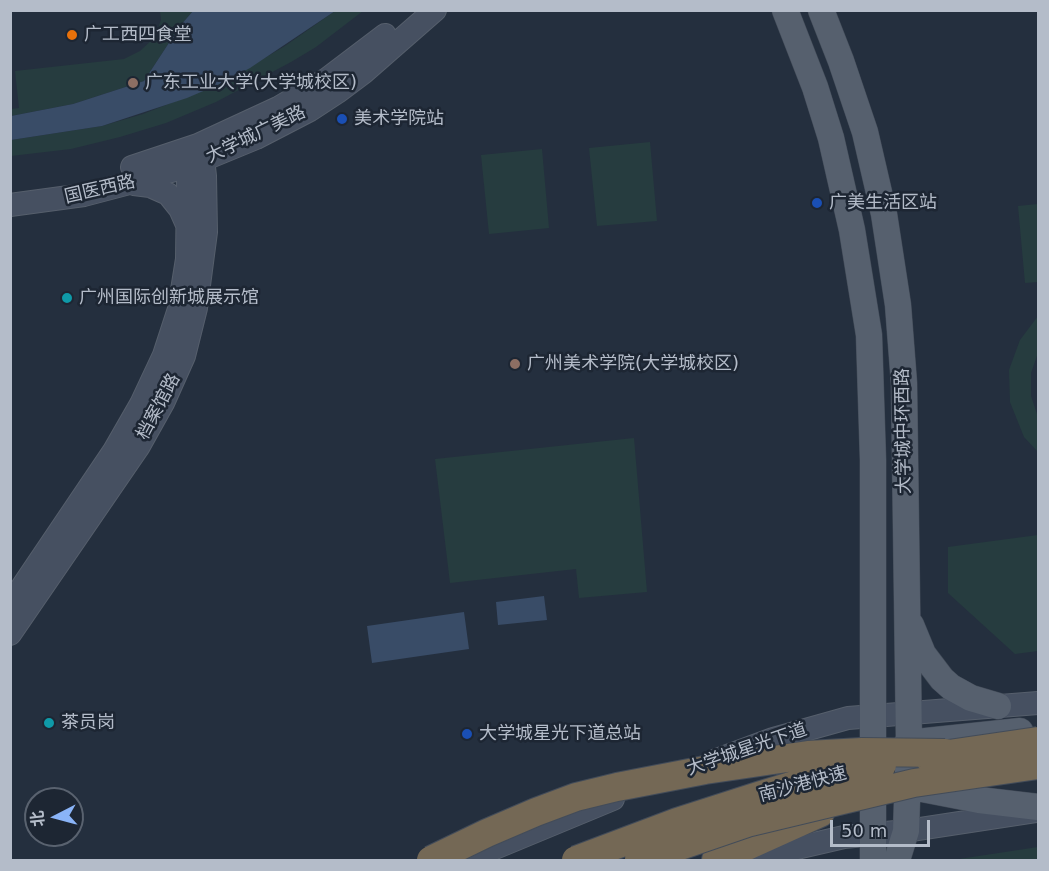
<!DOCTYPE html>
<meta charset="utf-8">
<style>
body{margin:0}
#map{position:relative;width:1049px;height:871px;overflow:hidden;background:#242f3e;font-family:"DejaVu Sans","Noto Sans SC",sans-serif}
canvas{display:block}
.frame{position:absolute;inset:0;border:12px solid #b4bcc9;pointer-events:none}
.north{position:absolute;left:24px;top:787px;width:60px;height:60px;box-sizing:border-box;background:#1d2633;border:2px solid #59626f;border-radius:50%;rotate:264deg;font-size:16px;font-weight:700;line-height:24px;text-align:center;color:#b4bcc9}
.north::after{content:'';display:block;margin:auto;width:21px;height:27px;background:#8ab4f8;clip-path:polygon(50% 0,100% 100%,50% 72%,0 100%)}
.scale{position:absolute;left:830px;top:820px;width:100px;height:27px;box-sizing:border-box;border:3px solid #b4bcc9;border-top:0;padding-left:8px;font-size:18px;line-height:21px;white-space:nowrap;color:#b4bcc9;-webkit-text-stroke:4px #1d2633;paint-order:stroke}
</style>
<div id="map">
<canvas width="1049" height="871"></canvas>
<div class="frame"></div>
<div class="north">北</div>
<div class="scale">50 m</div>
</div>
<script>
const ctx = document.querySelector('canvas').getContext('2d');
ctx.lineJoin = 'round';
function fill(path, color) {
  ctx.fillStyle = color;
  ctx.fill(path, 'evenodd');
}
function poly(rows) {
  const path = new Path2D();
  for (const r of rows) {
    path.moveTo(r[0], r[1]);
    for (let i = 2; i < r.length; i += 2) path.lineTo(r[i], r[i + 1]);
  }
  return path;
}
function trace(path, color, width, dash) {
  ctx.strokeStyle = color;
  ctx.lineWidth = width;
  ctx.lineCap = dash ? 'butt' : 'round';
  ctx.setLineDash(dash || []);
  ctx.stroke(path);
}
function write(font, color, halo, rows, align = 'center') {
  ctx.font = font + ' "DejaVu Sans","Noto Sans SC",sans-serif';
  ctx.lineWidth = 5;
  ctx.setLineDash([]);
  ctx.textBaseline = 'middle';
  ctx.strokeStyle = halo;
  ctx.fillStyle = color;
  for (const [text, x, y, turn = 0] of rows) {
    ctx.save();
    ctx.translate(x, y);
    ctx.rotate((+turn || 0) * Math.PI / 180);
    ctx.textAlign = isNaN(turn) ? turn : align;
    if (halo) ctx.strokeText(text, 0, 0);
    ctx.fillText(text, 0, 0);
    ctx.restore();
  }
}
fill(poly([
 [160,11,193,11,180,26,144,81,73,104,11,116,11,109,19,108,15,71,124,59,140,51,154,38,161,20],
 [335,11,363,11,316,47,291,62,216,102,166,123,120,137,71,149,11,156,11,140,102,126,143,114,222,83,285,46],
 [650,142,657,221,597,226,589,148],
 [542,149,549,228,489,234,481,155],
 [1038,204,1038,282,1025,283,1018,206],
 [1038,316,1038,353,1031,373,1031,396,1038,417,1038,452,1024,437,1010,402,1009,370,1020,340],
 [634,438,647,592,579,598,576,569,450,583,435,459],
 [1038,535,1038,651,1015,654,948,593,948,547],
 [1038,847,1038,860,953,860,959,859]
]), '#263c3f');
fill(poly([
 [193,11,335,11,250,68,222,83,187,98,102,126,11,140,11,116,73,104,144,81,180,26],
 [544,596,547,620,498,625,496,602],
 [464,612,469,649,372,663,367,626]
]), '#394c67');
const secondary = poly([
 [132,167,198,145,278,108,327,79,385,35],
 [134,184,150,186,168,194,180,209,188,227],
 [10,205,84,195,141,180,188,166,256,138,310,110,339,91,363,73,435,10],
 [10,605,114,451,141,404,164,355,179,309,187,259,188,179,183,151],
 [10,634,139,446,163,403,184,356,196,308,206,232,205,176,203,159,198,145],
 [714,761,773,739,848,718,1038,703],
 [472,860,490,850,613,799],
 [745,860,844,837,906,831,1037,811]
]);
const primary = poly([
 [785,10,815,87,831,138,852,230,869,335,873,460,873,860],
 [821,10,841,61,865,132,884,214,898,305,904,383,909,743,906,831,897,860],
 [911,625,923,654,942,679,951,687,971,698,998,706],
 [907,743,1020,731],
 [912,787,979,800,1038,807]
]);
const motorway = poly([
 [716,860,820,813]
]);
trace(secondary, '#565f6c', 24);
trace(primary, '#414a57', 27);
trace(motorway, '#434c59', 30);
trace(secondary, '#465061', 22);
trace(primary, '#56606e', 26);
trace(motorway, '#746855', 28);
const motorwayBridge = poly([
 [928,757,1038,741],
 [431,860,487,833,536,812,576,797,617,787,705,770,808,755,862,752,945,753],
 [576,860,677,822,761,795,801,783,882,765],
 [639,860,747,823,914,783,1038,765]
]);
trace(motorwayBridge, '#434c59', 30, []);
trace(motorwayBridge, '#746855', 28);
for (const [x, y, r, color] of [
 [72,35,6,"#e8710a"],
 [133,83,6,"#8d6e63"],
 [342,119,6,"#1a4fb4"],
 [817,203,6,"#1a4fb4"],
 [67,298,6,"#0f9aa8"],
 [515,364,6,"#8d6e63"],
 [49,723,6,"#0f9aa8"],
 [467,734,6,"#1a4fb4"]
]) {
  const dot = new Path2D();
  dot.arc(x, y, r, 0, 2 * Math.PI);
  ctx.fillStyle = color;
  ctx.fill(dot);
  trace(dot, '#1d2633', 2);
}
write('18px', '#b4bcc9', '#1d2633', [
 ["广工西四食堂",84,35],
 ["广东工业大学(大学城校区)",145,83],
 ["美术学院站",354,119],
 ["广美生活区站",829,203],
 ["广州国际创新城展示馆",79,298],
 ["广州美术学院(大学城校区)",527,364],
 ["茶员岗",61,723],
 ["大学城星光下道总站",479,734]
], 'left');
write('18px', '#b4bcc9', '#1d2633', [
 ["大学城广美路",256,135,-26],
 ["国医西路",100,190,-13],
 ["档案馆路",159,407,-62],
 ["大学城中环西路",904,431,-91],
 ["大学城星光下道",747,750,-19],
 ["南沙港快速",803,785,-15]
]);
</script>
